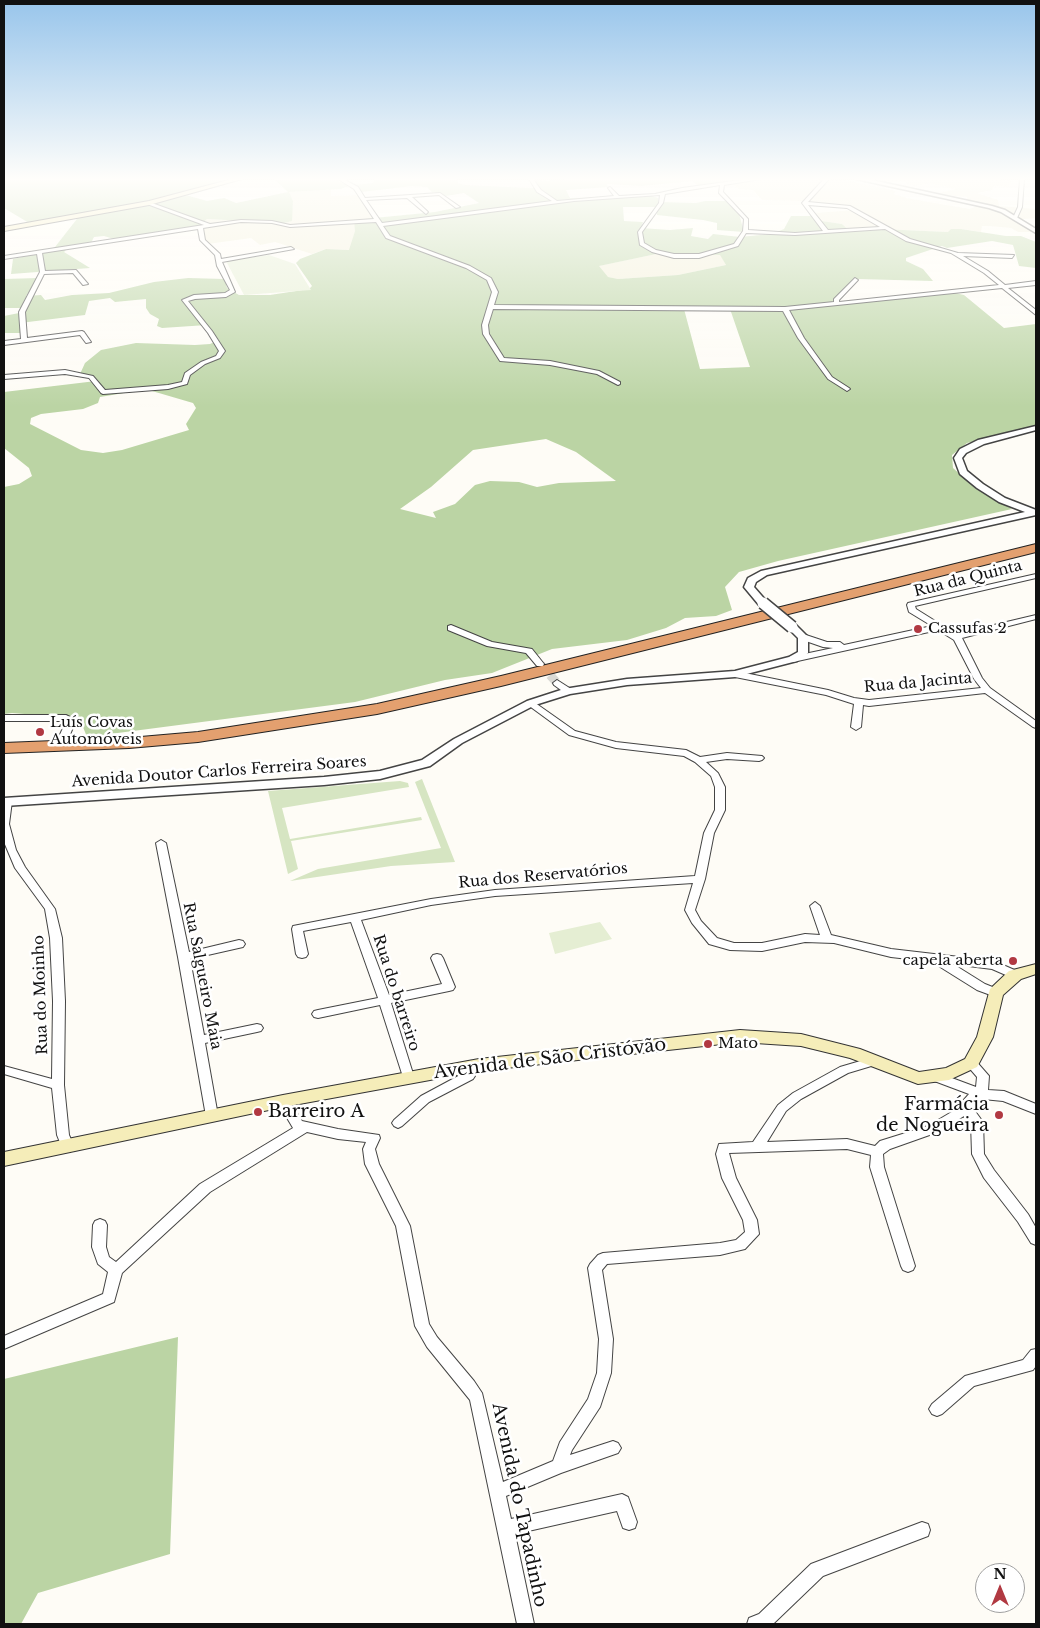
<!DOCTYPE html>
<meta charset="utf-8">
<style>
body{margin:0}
#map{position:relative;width:1040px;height:1628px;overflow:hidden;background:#fefcf6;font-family:"Libre Baskerville",serif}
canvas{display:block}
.frame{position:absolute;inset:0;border:5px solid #111;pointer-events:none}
.north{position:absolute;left:975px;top:1563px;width:50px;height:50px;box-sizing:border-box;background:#fff;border:1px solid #a0a0a0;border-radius:50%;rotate:0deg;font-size:14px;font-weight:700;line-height:20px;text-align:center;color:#111}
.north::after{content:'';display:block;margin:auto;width:18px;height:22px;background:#b13942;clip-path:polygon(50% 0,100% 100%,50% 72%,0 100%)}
</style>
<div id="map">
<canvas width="1040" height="1628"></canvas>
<div class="frame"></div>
<div class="north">N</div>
</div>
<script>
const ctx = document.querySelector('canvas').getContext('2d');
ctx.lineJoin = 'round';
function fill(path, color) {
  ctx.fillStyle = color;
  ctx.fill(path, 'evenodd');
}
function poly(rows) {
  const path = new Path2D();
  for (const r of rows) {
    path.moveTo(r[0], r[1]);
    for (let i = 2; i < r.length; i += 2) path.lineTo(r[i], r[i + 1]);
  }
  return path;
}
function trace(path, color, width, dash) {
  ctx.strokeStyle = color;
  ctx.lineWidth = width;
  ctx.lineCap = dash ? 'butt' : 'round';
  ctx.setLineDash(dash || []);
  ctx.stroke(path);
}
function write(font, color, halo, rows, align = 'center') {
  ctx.font = font + ' "Libre Baskerville",serif';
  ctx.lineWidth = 5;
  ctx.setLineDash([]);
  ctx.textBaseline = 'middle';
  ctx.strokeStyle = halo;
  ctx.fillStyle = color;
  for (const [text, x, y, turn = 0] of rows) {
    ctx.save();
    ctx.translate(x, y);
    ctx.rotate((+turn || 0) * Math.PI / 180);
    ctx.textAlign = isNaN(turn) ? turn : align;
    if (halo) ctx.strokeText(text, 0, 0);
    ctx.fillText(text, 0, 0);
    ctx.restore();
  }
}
fill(poly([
 [755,179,845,180,896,191,894,194,906,198,970,209,981,204,967,201,967,197,935,194,956,189,929,183,915,186,902,181,882,182,877,179,994,179,1011,181,1009,187,994,186,992,190,977,193,998,200,999,206,1036,209,1036,218,1014,220,1035,232,1018,232,1011,228,988,226,982,226,981,232,961,229,948,232,880,229,850,231,842,224,815,220,815,213,855,210,833,204,805,201,762,200,753,190,739,189,730,183],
 [331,189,331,196,359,195,373,218,355,231,350,250,326,249,312,254,275,242,260,245,251,238,208,244,199,226,207,219,284,223,291,221,293,201,288,192],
 [661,253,721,255,726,265,678,275,618,279,607,277,598,266]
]), '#f2efd8');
fill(poly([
 [422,779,455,862,391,866,290,881,318,869,441,848,415,782],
 [400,781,408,783,409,787,282,808,290,839,421,817,422,820,291,841,298,869,288,874,268,791]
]), '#d6e5c2');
fill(poly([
 [4,179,234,179,182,194,207,201,224,198,236,203,288,192,274,179,335,179,349,186,340,189,289,192,293,201,292,221,284,223,207,219,199,226,117,240,104,236,94,237,90,245,68,248,64,252,90,268,11,274,13,259,45,252,55,247,80,215,29,223,4,208],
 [375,179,457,179,458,183,465,185,532,188,538,188,535,181,578,179,755,179,699,186,692,181,642,186,607,184,608,187,566,190,570,198,652,196,658,198,658,202,696,203,705,201,725,201,738,210,744,232,717,230,717,223,703,220,657,215,656,207,623,207,624,221,643,222,641,228,670,230,693,228,691,236,708,239,713,234,740,237,771,234,784,229,791,216,812,216,815,220,842,224,850,231,880,229,948,232,951,229,961,229,1006,236,1021,236,1036,242,1036,268,1019,266,1013,245,992,241,947,248,942,246,906,258,906,261,923,269,933,281,857,279,831,304,951,292,964,295,1004,328,1036,324,1036,426,967,443,952,455,953,468,975,488,1012,509,778,561,739,572,725,587,732,610,716,616,685,618,666,628,627,640,552,649,492,673,445,680,355,702,87,737,83,727,62,717,12,713,4,714,4,487,19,484,32,476,29,468,4,448,4,392,96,381,94,377,80,374,85,363,101,350,136,343,195,345,210,344,219,340,207,325,162,328,157,326,159,319,150,314,146,308,146,299,115,302,110,298,89,301,85,315,20,323,21,333,4,333,4,316,24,312,26,308,4,308,4,279,38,278,26,296,41,295,45,300,72,295,109,293,154,282,188,278,225,279,227,288,239,295,270,295,309,289,312,286,296,263,300,259,326,249,349,250,355,231,354,220,435,212,479,203,464,193,446,196,432,192,427,187,412,186,361,192,355,185,373,183],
 [661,253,720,255,726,265,678,275,618,279,608,277,599,266],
 [684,309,730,309,750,367,700,369],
 [136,391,152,391,193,403,196,408,186,424,189,430,122,450,103,453,81,450,30,424,31,418,41,414,83,409,98,403,100,397],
 [546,439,576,452,616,481,559,483,537,487,519,482,490,481,475,485,455,504,433,512,436,518,400,509,431,487,473,450],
 [178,1337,170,1554,38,1593,21,1624,4,1624,4,1379]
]), '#bbd4a4');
fill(poly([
 [269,255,295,264,311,290,244,295,226,261],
 [600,922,612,939,555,954,549,933]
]), '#e5eed3');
trace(poly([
 [541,665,557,683]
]), '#dad9d4', 9, [9, 4.5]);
const minor = poly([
 [338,179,343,179,358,187,365,198,440,193,460,207,456,208,439,195,412,197,428,212,426,214,407,198,366,200,382,223,552,201,537,192,529,179,533,179,541,190,557,201,614,196,608,188,610,187,619,196,655,194,682,188,748,179,761,179,724,185,723,192,748,219,748,230,795,233,823,231,802,203,824,179,829,179,808,202,850,206,910,239,958,253,1014,255,1012,258,963,256,988,271,1005,285,1036,281,1036,285,1008,288,1036,310,1036,315,1002,288,789,310,804,338,832,377,849,388,850,389,847,391,828,379,798,338,783,311,493,309,488,325,489,334,504,358,550,361,599,371,620,382,620,384,618,385,597,374,550,365,500,361,483,334,482,325,492,292,487,280,466,268,386,238,376,222,290,227,272,223,241,222,203,228,205,240,220,254,221,259,291,247,294,249,222,262,235,292,226,297,195,299,188,301,212,331,225,351,220,358,205,364,190,375,187,384,168,389,103,394,101,393,89,378,65,374,4,379,4,375,65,370,93,376,105,390,168,385,182,382,185,373,201,362,216,356,219,351,208,333,182,300,194,295,225,293,230,290,217,266,215,255,200,240,198,229,42,253,45,271,76,270,88,284,83,285,73,273,44,274,25,312,27,338,82,331,84,332,91,342,86,343,80,335,4,345,4,341,21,339,19,312,40,272,37,254,4,259,4,256,204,225,147,204,149,202,210,224,241,220,272,221,290,225,374,219,354,189,338,179],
 [720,185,719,193,744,219,743,231,734,244,699,254,674,254,656,250,644,243,642,232,663,203,665,194,720,185],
 [660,195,659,203,638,232,640,245,652,252,674,258,699,258,738,246,746,233,795,235,885,229,906,241,951,253,984,273,999,285,839,302,839,300,858,280,855,278,834,299,834,302,785,307,494,305,498,292,491,278,470,266,390,236,383,226,574,201,660,195],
 [808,205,847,208,880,227,828,230,808,205],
 [1020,179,1024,179,1022,207,1017,218,1015,219,1013,218,1018,207,1020,179],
 [1036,574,1036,578,915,606,916,609,956,634,1036,615,1036,619,962,638,982,678,990,688,1036,721,1036,728,1033,727,985,693,869,706,863,705,861,727,856,730,851,727,854,704,826,695,735,677,731,674,735,671,828,690,854,698,869,700,981,688,974,679,954,640,938,630,793,662,789,659,790,657,833,648,823,647,800,639,800,635,806,635,827,642,840,642,844,645,932,626,909,612,907,605,908,603,1036,574],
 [451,625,492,642,532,649,544,664,543,666,537,666,526,653,487,646,448,630,448,626,451,625],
 [557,680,571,689,572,691,571,693,565,693,554,685,553,683,557,680],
 [531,700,575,731,616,742,686,750,700,757,727,753,762,756,764,758,762,760,759,761,727,759,706,762,718,773,725,787,725,810,714,833,705,879,695,910,701,921,717,938,734,943,762,943,805,934,820,935,810,906,815,902,820,906,831,935,891,949,994,961,1019,972,1021,975,1019,978,1015,979,992,969,953,964,985,984,1000,990,1002,993,1000,996,996,997,977,990,937,965,935,962,891,957,834,943,805,942,762,951,730,950,709,944,692,923,685,910,693,883,495,896,431,905,361,920,389,995,442,984,431,958,433,955,437,954,441,955,443,958,455,987,453,990,449,991,391,1003,414,1077,412,1080,408,1082,404,1080,380,1005,318,1018,314,1017,312,1014,314,1011,318,1010,378,998,351,922,303,931,308,954,306,957,302,958,298,957,296,954,292,929,293,926,431,899,495,890,695,876,704,833,715,810,715,787,711,776,695,762,684,756,616,748,569,735,528,705,526,703,531,700],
 [4,715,66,715,76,720,69,737,64,740,59,737,66,721,4,721,4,715],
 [7,798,12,801,9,824,16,850,25,867,55,909,62,938,65,1001,64,1085,69,1135,74,1146,73,1150,68,1151,63,1150,57,1135,52,1088,4,1074,4,1066,52,1079,53,1001,50,938,45,909,15,868,4,842,4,799,7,798],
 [161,840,166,843,189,952,239,940,243,941,245,944,243,947,190,959,204,1035,257,1024,261,1025,263,1028,261,1031,257,1032,205,1043,218,1116,216,1119,212,1121,208,1119,206,1116,178,957,156,843,161,840],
 [874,1057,878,1058,880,1061,878,1064,848,1073,801,1099,786,1111,767,1142,847,1139,875,1146,880,1141,928,1126,955,1110,969,1094,929,1079,927,1076,929,1073,933,1071,976,1087,977,1077,965,1063,967,1060,971,1059,975,1060,989,1076,988,1090,1004,1091,1036,1104,1036,1114,1003,1101,983,1099,978,1100,972,1107,983,1122,984,1154,994,1170,1028,1214,1036,1228,1036,1245,1031,1243,1018,1222,984,1178,972,1154,971,1123,964,1116,938,1132,890,1149,883,1154,884,1167,915,1266,913,1270,908,1272,903,1270,901,1266,870,1167,871,1155,847,1149,729,1153,736,1178,757,1220,759,1234,745,1249,720,1255,607,1264,602,1270,613,1339,611,1373,600,1407,572,1450,570,1455,613,1441,618,1443,621,1448,618,1453,561,1473,506,1496,511,1519,622,1494,628,1497,637,1522,635,1528,629,1530,623,1528,617,1511,515,1534,534,1624,517,1624,470,1400,427,1347,415,1326,396,1226,365,1164,363,1149,366,1142,338,1139,307,1132,210,1192,122,1273,114,1302,4,1349,4,1336,103,1294,108,1272,98,1264,92,1247,93,1225,95,1221,100,1219,105,1221,107,1225,106,1247,109,1257,116,1262,200,1184,293,1128,277,1101,279,1098,283,1096,287,1098,302,1121,338,1129,379,1135,380,1138,375,1149,379,1164,410,1226,429,1324,437,1337,474,1381,482,1393,503,1482,553,1461,560,1442,588,1399,597,1373,599,1339,588,1268,590,1264,598,1255,603,1253,720,1243,736,1240,745,1232,743,1220,722,1178,716,1154,719,1144,753,1142,778,1105,793,1093,840,1067,874,1057],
 [467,1063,471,1064,473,1067,475,1076,473,1079,429,1102,402,1126,398,1128,394,1126,392,1123,394,1120,421,1096,462,1074,461,1067,463,1064,467,1063],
 [1036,1349,1036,1366,1033,1370,974,1386,942,1414,937,1416,932,1414,929,1409,932,1404,965,1376,1023,1360,1031,1350,1036,1349],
 [922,1522,928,1524,930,1530,928,1536,823,1576,773,1624,747,1624,749,1618,759,1614,811,1564,922,1522]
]);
const tertiary = poly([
 [856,179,867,179,992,206,1005,210,1036,229,1036,233,1001,212,989,208,856,179],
 [1036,426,1036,430,984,444,966,453,962,458,967,471,983,484,1005,498,1036,510,1036,515,767,575,756,582,754,587,768,603,763,606,759,605,744,587,748,578,761,571,1025,512,999,502,977,488,960,474,954,458,960,449,978,440,1036,426],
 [792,624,796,625,808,637,808,653,797,661,735,677,627,685,570,694,535,705,462,743,430,766,380,779,324,785,4,806,4,798,324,777,380,771,422,760,454,739,527,701,564,689,627,679,735,671,789,657,798,652,798,638,787,627,792,624]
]);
const secondary = poly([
 [232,179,242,179,149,205,4,231,4,227,149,201,232,179],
 [1036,964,1036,974,1021,979,1003,995,993,1037,977,1067,949,1080,918,1084,850,1058,801,1046,740,1042,479,1071,283,1107,4,1166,4,1152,283,1095,479,1059,740,1030,801,1034,860,1049,919,1072,946,1068,965,1059,977,1037,990,989,1009,971,1036,964]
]);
const motorway = poly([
 [1036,544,1036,552,501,686,377,714,198,742,129,748,4,753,4,743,129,738,198,732,377,704,501,676,1036,544]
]);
trace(minor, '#444', 2);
trace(tertiary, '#444', 3);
trace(secondary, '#333', 2);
trace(motorway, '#222', 2);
fill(minor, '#fff');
fill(tertiary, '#fff');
fill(secondary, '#f5edb9');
fill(motorway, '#e3a06f');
const tertiaryBridge = poly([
 [763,603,792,627]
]);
trace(tertiaryBridge, '#444', 14, []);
trace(tertiaryBridge, '#fff', 11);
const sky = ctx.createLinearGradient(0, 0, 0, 407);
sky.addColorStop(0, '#98c5eb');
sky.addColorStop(0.44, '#fffefb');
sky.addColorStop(1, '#fffefb00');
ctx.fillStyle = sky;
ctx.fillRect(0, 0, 1040, 407);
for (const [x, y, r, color] of [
 [918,629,5,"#b13942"],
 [40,732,5,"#b13942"],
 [1013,961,5,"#b13942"],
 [708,1044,5,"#b13942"],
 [258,1112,5,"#b13942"],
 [999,1115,5,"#b13942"]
]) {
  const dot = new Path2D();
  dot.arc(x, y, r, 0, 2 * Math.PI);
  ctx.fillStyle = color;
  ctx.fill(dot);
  trace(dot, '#fff', 2);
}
write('15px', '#111', '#fff', [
 ["Rua da Quinta",968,579,-14],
 ["Rua da Jacinta",918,683,-5],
 ["Avenida Doutor Carlos Ferreira Soares",219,772,-4],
 ["Rua dos Reservatórios",543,876,-5],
 ["Rua Salgueiro Maia",202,976,79],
 ["Rua do barreiro",396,993,72],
 ["Rua do Moinho",41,995,-92]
]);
write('15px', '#111', '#fff', [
 ["Cassufas 2",928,629],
 ["Luís Covas",50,723],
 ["Automóveis",50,740],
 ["capela aberta",1003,961,"right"],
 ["Mato",718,1044]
], 'left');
write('18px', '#111', '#fff', [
 ["Avenida de São Cristóvão",550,1059,-7],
 ["Avenida do Tapadinho",519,1505,78]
]);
write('18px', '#111', '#fff', [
 ["Farmácia",989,1105],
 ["de Nogueira",989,1126],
 ["Barreiro A",268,1112,"left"]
], 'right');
</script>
